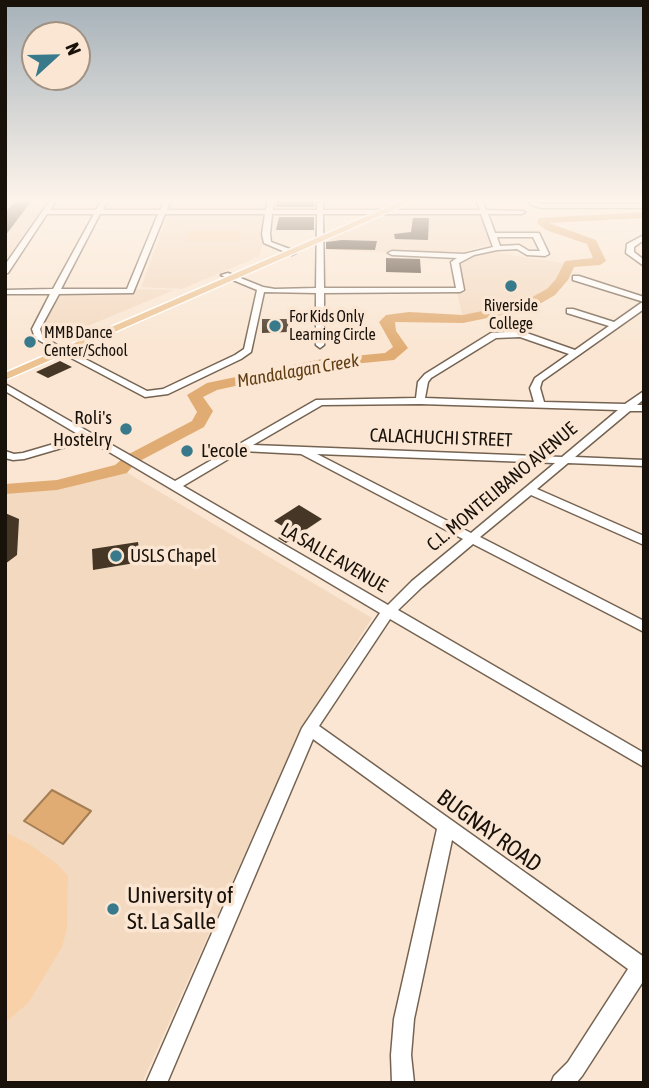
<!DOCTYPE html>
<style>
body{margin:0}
#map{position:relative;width:649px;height:1088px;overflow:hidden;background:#fae6d2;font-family:"Asap Condensed",sans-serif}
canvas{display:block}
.frame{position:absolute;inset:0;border:7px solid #19120b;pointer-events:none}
.north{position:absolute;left:21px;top:21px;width:70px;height:70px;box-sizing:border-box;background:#fae6d2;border:2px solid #a09182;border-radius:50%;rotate:68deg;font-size:19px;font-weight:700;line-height:28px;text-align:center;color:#19120b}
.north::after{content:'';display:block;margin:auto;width:24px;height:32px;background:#387a8b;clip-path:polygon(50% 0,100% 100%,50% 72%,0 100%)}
</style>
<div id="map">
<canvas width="649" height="1088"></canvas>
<div class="frame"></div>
<div class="north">N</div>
</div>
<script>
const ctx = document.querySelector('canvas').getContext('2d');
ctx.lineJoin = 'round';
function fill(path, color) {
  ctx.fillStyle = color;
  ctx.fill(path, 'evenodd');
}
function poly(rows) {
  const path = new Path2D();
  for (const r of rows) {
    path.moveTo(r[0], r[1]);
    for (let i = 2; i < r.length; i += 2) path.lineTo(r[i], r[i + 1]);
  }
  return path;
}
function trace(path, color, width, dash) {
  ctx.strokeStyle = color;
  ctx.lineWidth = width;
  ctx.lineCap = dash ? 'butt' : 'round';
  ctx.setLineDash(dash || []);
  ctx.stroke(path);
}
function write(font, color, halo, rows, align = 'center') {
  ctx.font = font + ' "Asap Condensed",sans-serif';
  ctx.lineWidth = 7;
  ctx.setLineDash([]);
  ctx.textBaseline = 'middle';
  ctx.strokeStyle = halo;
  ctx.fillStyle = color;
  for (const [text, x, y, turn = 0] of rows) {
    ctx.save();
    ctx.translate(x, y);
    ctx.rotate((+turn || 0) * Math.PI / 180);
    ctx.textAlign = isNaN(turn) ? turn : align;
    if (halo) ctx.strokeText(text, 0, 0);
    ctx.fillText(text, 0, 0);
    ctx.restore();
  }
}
fill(poly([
 [5,199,477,199,493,244,470,249,452,258,328,249,329,239,392,213,42,212,5,265],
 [168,214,267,214,260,256,182,289,141,287],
 [499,251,498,253,569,264,562,280,542,299,504,312,463,319,457,293,466,292,459,265,473,254],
 [129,289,174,290,59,338,37,326,57,291],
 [121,469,372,618,298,735,142,1083,5,1083,5,489,57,485]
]), '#f3d9c0');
fill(poly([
 [189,231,240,231,239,241,186,241],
 [5,832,29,844,57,864,68,876,67,928,62,947,29,1002,5,1023]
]), '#f9d1a8');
const water = poly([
 [52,790,91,811,63,844,24,821,52,790]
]);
fill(water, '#e1ac73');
trace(water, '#a57e54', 2);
fill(poly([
 [644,212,644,218,549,223,596,240,606,261,600,265,574,267,568,280,555,295,531,309,463,323,395,322,396,331,408,348,394,360,322,367,217,390,203,397,213,411,204,427,134,464,127,473,57,490,5,494,5,484,57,480,115,465,127,455,192,421,197,412,187,395,207,383,322,359,385,353,393,347,379,322,386,315,409,312,463,315,521,303,547,289,556,279,565,261,593,258,587,244,546,230,537,223,539,218,644,212]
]), '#e1ac73');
fill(poly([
 [18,199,33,199,5,236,5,212],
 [277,200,314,200,314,207,276,207],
 [279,217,314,217,314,230,276,230],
 [413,218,429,218,428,240,395,239,394,234,411,232],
 [342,240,377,241,375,250,326,249,326,242],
 [386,258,420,259,421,273,386,272],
 [262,319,289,319,288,332,262,333],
 [60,361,72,367,48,378,36,372],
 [299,505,322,519,286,543,278,538,289,530,274,521],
 [5,513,19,519,17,555,5,564],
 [138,542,141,562,93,570,92,549]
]), '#463626');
const minor = poly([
 [51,199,57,199,50,210,96,210,102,199,108,199,103,210,160,210,165,199,171,199,167,210,266,210,268,199,274,199,273,210,317,210,317,199,323,199,323,210,480,210,476,199,482,199,486,210,524,211,525,212,522,214,488,214,495,233,539,233,549,254,545,256,527,255,517,249,497,250,474,255,459,263,464,290,460,292,324,293,324,345,320,348,316,345,316,293,264,292,251,352,241,359,168,394,145,397,58,351,63,348,66,349,147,391,163,389,235,355,244,349,257,290,221,275,228,273,263,287,275,289,316,288,317,214,272,214,270,234,271,242,295,251,296,253,292,255,264,243,262,234,265,214,165,214,133,293,59,294,40,329,42,335,58,346,54,349,35,338,32,329,50,294,5,294,5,290,53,289,94,214,47,214,8,273,5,273,5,265,51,199],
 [100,214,158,214,127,289,61,289,100,214],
 [323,214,481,214,493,247,464,254,392,251,388,253,392,255,457,258,451,262,456,288,324,288,323,214],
 [497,237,533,237,540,251,529,251,519,245,500,246,497,237],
 [526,199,533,199,541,204,644,204,644,208,541,208,532,205,526,199],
 [644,235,644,240,634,247,634,252,644,260,644,266,626,253,627,244,644,235],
 [573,276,579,276,644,297,644,302,573,280,573,276],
 [641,303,644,303,644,309,542,381,540,388,544,402,625,404,644,391,644,399,637,405,644,405,644,411,630,411,575,457,644,460,644,466,568,463,537,489,644,536,644,545,531,495,480,537,644,621,644,632,473,544,422,587,398,610,644,753,644,767,390,619,319,726,644,957,644,980,582,1076,576,1083,551,1083,554,1076,568,1062,628,969,452,840,414,1019,411,1055,414,1083,392,1083,391,1055,394,1019,437,829,313,739,167,1083,146,1083,302,728,380,613,89,440,24,459,13,460,5,458,5,451,14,454,23,453,81,436,5,391,5,384,175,481,316,400,416,398,418,382,425,374,491,333,521,331,575,350,609,326,567,313,567,309,573,309,614,322,641,303],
 [520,337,569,354,535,378,530,388,534,402,425,398,428,382,431,378,496,338,520,337],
 [420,404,618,410,562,457,253,445,322,405,420,404],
 [242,451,301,454,463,539,412,581,388,605,183,486,242,451],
 [317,454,555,463,471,533,317,454]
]);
const major = poly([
 [407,199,418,199,5,380,5,373,407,199]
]);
trace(minor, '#756352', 3);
trace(major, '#fff', 3);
fill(minor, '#fff');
fill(major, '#ecc291');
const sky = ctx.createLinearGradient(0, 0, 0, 351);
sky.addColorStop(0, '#a5b1b9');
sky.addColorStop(0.57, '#fdf4eb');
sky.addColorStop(1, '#fdf4eb00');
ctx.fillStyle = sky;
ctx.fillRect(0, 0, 649, 351);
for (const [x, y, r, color] of [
 [511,286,7,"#387a8b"],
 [275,326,7,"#387a8b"],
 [30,342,7,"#387a8b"],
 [126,429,7,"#387a8b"],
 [187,451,7,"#387a8b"],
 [116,556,7,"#387a8b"],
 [113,909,7,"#387a8b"]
]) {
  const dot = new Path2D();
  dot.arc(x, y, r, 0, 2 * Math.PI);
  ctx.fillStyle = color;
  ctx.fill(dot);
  trace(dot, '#fae6d2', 2.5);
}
write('16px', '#19120b', '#fae6d2', [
 ["Riverside",511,306,"center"],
 ["College",511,324,"center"],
 ["For Kids Only",289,317],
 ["Learning Circle",289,335],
 ["MMB Dance",44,333],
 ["Center/School",44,351]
], 'left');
write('italic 18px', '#613d12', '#fae6d2', [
 ["Mandalagan Creek",298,371,-10]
]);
write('19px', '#19120b', '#fae6d2', [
 ["Roli's",112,418,"right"],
 ["Hostelry",112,440,"right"],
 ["L'ecole",201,451],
 ["USLS Chapel",130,556]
], 'left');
write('19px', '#19120b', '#fae6d2', [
 ["CALACHUCHI STREET",441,438,2],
 ["C.L. MONTELIBANO AVENUE",502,487,-40],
 ["LA SALLE AVENUE",334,558,30]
]);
write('23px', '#19120b', '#fae6d2', [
 ["BUGNAY ROAD",489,831,36]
]);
write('23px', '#19120b', '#fae6d2', [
 ["University of",127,896],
 ["St. La Salle",127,922]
], 'left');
</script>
